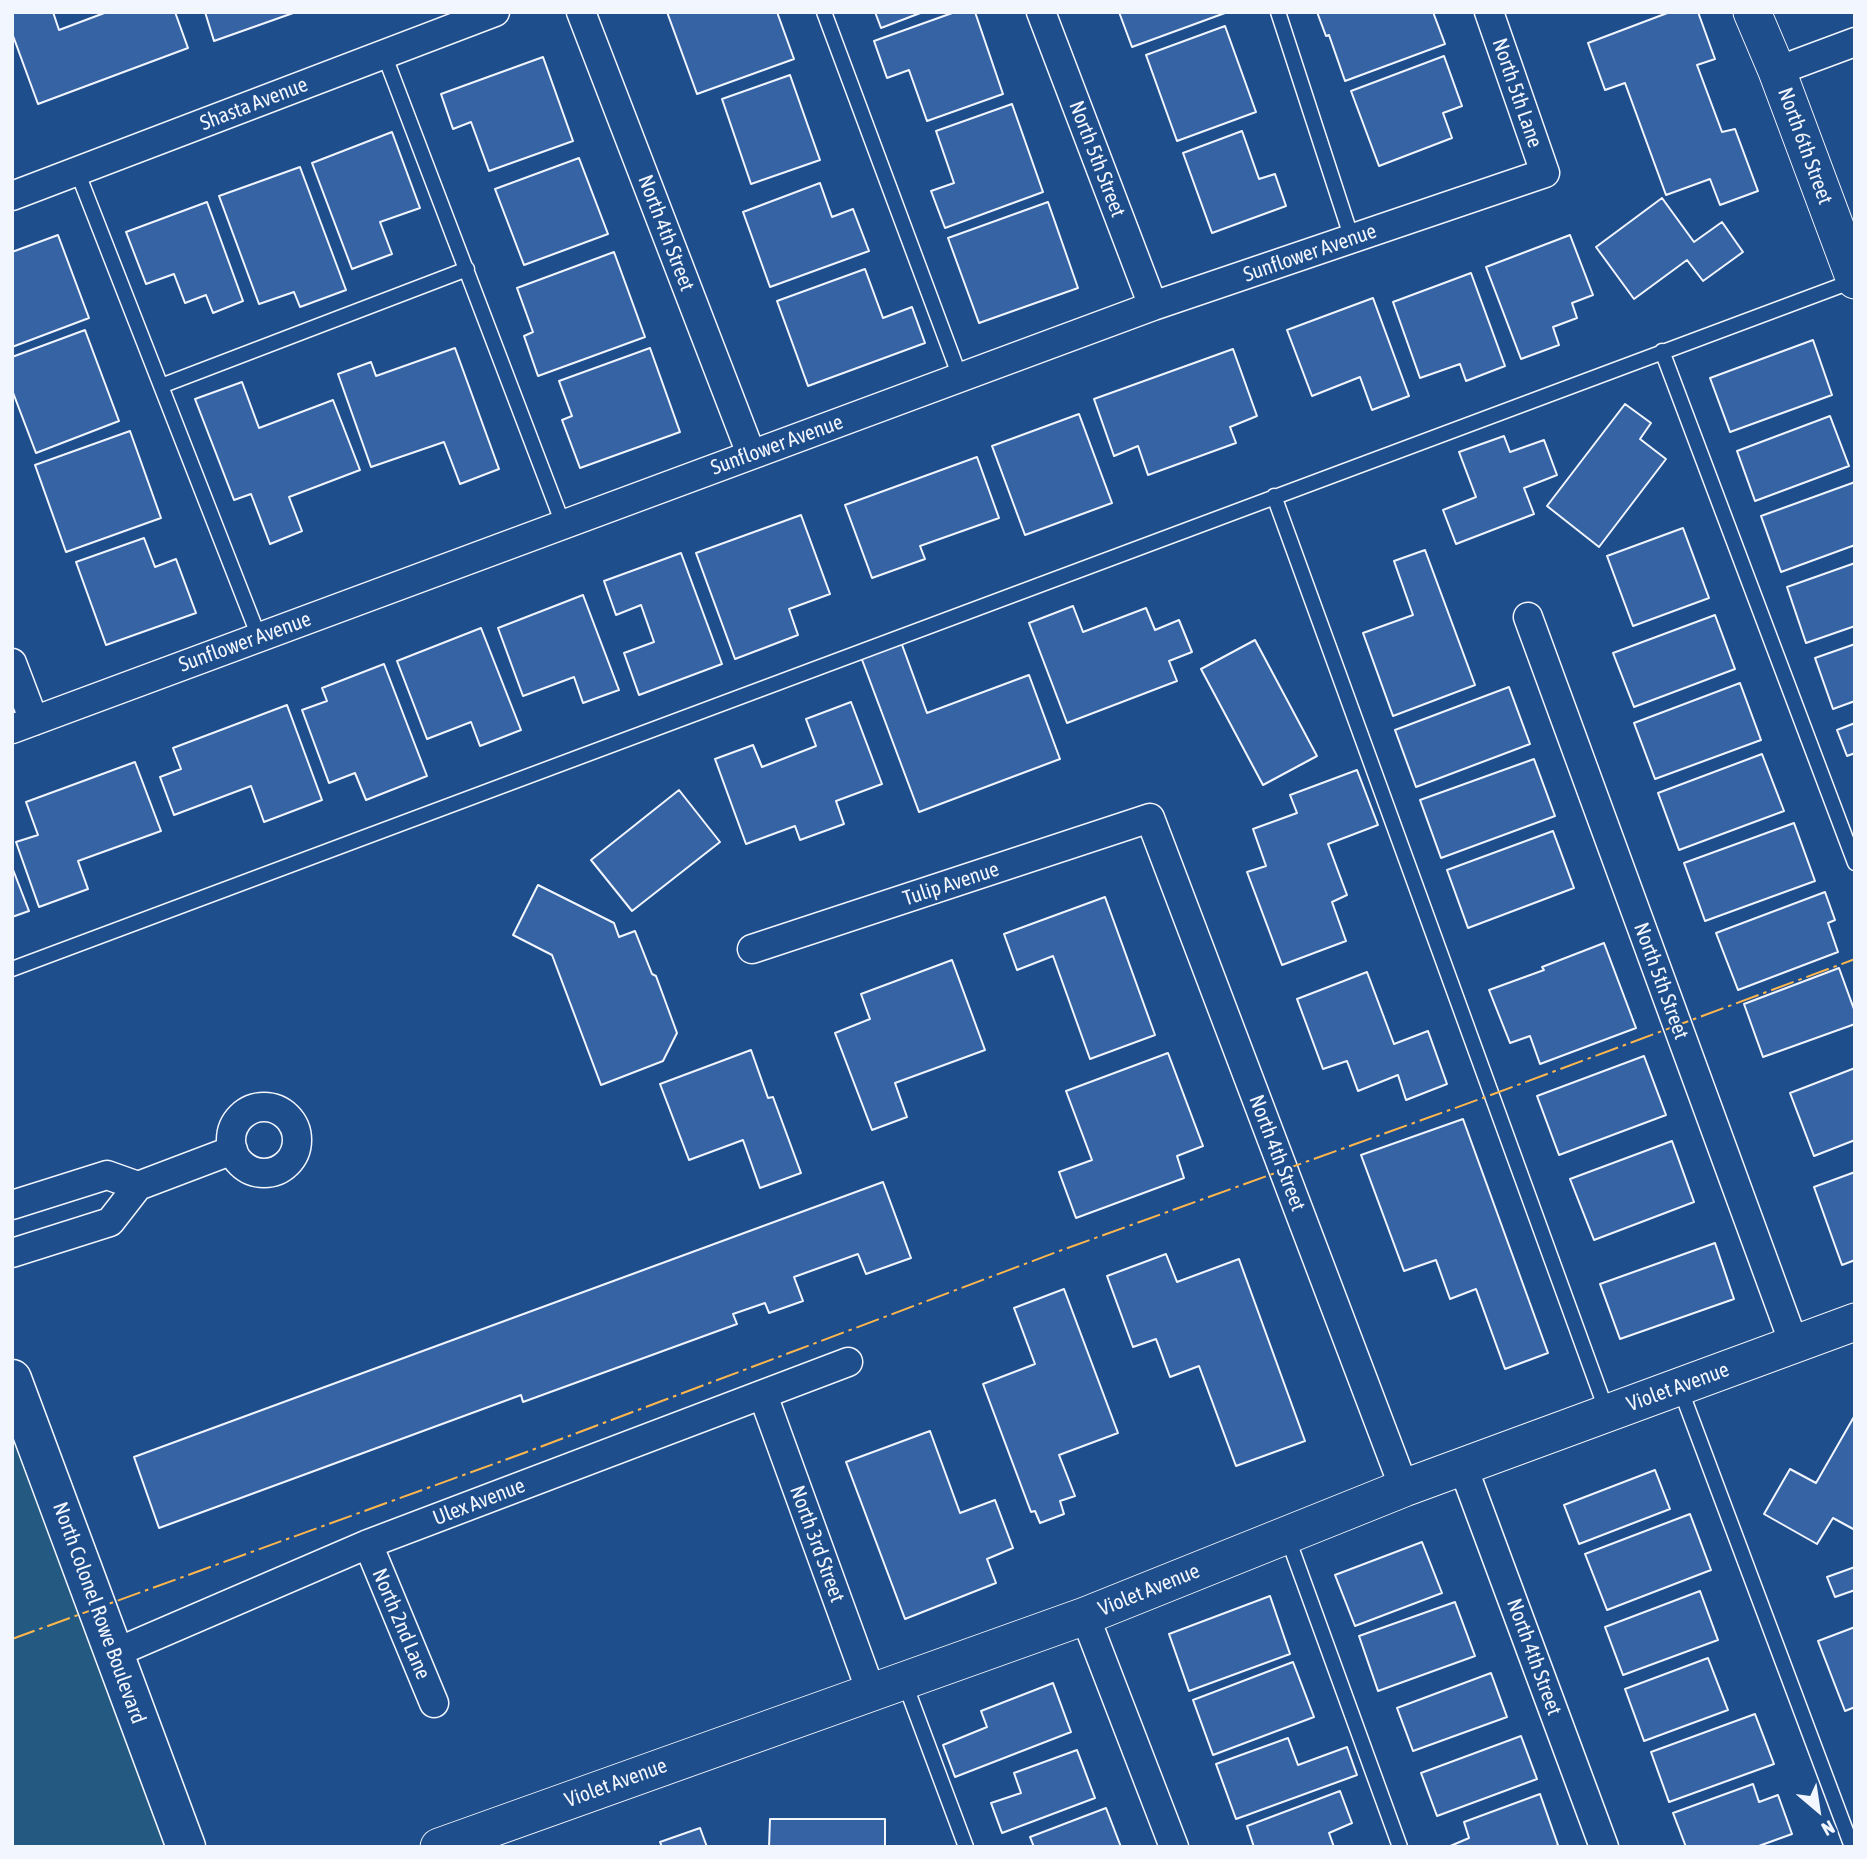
<!DOCTYPE html>
<style>
body{margin:0}
#map{position:relative;width:1867px;height:1859px;overflow:hidden;background:#1f4e8c;font-family:"Asap Condensed",sans-serif}
canvas{display:block}
.frame{position:absolute;inset:0;border:14px solid #f2f6ff;pointer-events:none}
.north{position:absolute;left:1783px;top:1775px;width:70px;height:70px;-webkit-text-stroke:5px #1f4e8c;paint-order:stroke;rotate:151deg;font-size:19px;font-weight:700;line-height:28px;text-align:center;color:#f2f6ff}
.north::after{content:'';display:block;margin:auto;width:24px;height:32px;background:#f2f6ff;clip-path:polygon(50% 0,100% 100%,50% 72%,0 100%)}
</style>
<div id="map">
<canvas width="1867" height="1859"></canvas>
<div class="frame"></div>
<div class="north">N</div>
</div>
<script>
const ctx = document.querySelector('canvas').getContext('2d');
ctx.lineJoin = 'round';
function fill(path, color) {
  ctx.fillStyle = color;
  ctx.fill(path, 'evenodd');
}
function poly(rows) {
  const path = new Path2D();
  for (const r of rows) {
    if (r.length === 3) {
      path.moveTo(r[0] + r[2], r[1]);
      path.arc(r[0], r[1], r[2], 0, 2 * Math.PI);
      continue;
    }
    path.moveTo(r[0], r[1]);
    for (let i = 2; i < r.length; i += 2) path.lineTo(r[i], r[i + 1]);
  }
  return path;
}
function trace(path, color, width, dash) {
  ctx.strokeStyle = color;
  ctx.lineWidth = width;
  ctx.lineCap = dash ? 'butt' : 'round';
  ctx.setLineDash(dash || []);
  ctx.stroke(path);
}
function write(font, color, halo, rows, align = 'center') {
  ctx.font = font + ' "Asap Condensed",sans-serif';
  ctx.lineWidth = 5;
  ctx.setLineDash([]);
  ctx.textBaseline = 'middle';
  ctx.strokeStyle = halo;
  ctx.fillStyle = color;
  for (const [text, x, y, turn = 0] of rows) {
    ctx.save();
    ctx.translate(x, y);
    ctx.rotate((+turn || 0) * Math.PI / 180);
    ctx.textAlign = isNaN(turn) ? turn : align;
    if (halo) ctx.strokeText(text, 0, 0);
    ctx.fillText(text, 0, 0);
    ctx.restore();
  }
}
const green = poly([
 [12,1397,177,1847,12,1847,12,1397]
]);
fill(green, '#245a82');
trace(green, '#a8bbd7', 2);
const building = poly([
 [12,12,53,12,59,30,107,12,175,12,188,48,38,104,12,33,12,12],
 [205,12,296,12,214,41,205,12],
 [667,12,777,12,794,59,697,94,667,12],
 [875,12,923,12,881,28,875,12],
 [955,12,975,12,1003,94,927,121,909,70,887,78,874,41,955,12],
 [1119,12,1225,12,1225,13,1132,47,1119,12],
 [1317,12,1433,12,1445,44,1345,81,1329,35,1326,36,1317,12],
 [1670,12,1698,12,1715,59,1697,65,1722,132,1735,129,1758,191,1720,205,1710,179,1666,195,1625,83,1605,90,1588,43,1670,12],
 [1225,26,1256,112,1177,141,1146,55,1225,26],
 [1444,56,1462,106,1443,113,1452,138,1379,166,1351,91,1444,56],
 [543,57,573,141,489,171,471,122,453,129,441,94,543,57],
 [790,75,820,160,751,184,722,99,790,75],
 [1012,104,1043,192,945,228,931,191,954,183,936,131,1012,104],
 [1242,131,1259,179,1275,174,1286,206,1212,233,1183,153,1242,131],
 [392,132,420,208,380,222,392,254,352,269,312,163,392,132],
 [579,158,608,234,524,265,495,189,579,158],
 [300,167,346,290,300,307,294,292,259,304,219,196,300,167],
 [820,183,832,217,853,209,869,251,770,287,743,212,820,183],
 [1662,198,1694,242,1722,222,1743,252,1703,281,1687,260,1634,299,1596,247,1662,198],
 [207,202,243,301,213,313,206,295,185,303,174,274,146,284,126,232,207,202],
 [1048,202,1078,288,979,323,948,238,1048,202],
 [58,235,89,318,12,347,12,252,58,235],
 [1570,235,1593,295,1572,303,1577,318,1553,327,1559,345,1521,359,1486,267,1570,235],
 [614,252,645,337,538,376,524,336,533,332,517,288,614,252],
 [865,269,883,318,912,307,925,343,808,386,777,301,865,269],
 [1471,273,1505,366,1466,381,1460,364,1420,378,1393,302,1471,273],
 [1373,298,1409,396,1372,410,1360,377,1312,396,1287,330,1373,298],
 [85,330,119,421,36,453,12,390,12,357,85,330],
 [1813,340,1832,395,1730,432,1710,378,1813,340],
 [455,348,499,469,460,484,444,442,371,467,338,374,371,362,376,376,455,348],
 [650,348,680,432,580,468,562,420,572,416,559,381,650,348],
 [1233,349,1257,416,1230,427,1236,443,1148,475,1138,446,1114,456,1094,399,1233,349],
 [242,382,259,428,333,400,360,470,289,497,302,531,270,544,251,494,234,500,195,399,242,382],
 [1625,404,1651,423,1640,439,1666,459,1599,547,1547,506,1625,404],
 [1079,414,1112,503,1025,535,992,446,1079,414],
 [1830,416,1849,466,1755,501,1737,451,1830,416],
 [130,431,161,518,66,552,35,465,130,431],
 [1504,436,1510,452,1544,440,1557,475,1524,488,1534,514,1456,544,1443,510,1476,497,1459,452,1504,436],
 [977,457,999,518,920,546,925,559,872,578,845,505,977,457],
 [1855,482,1855,545,1781,572,1761,516,1855,482],
 [801,515,830,594,789,609,798,635,735,659,696,553,801,515],
 [1683,528,1709,598,1633,626,1607,556,1683,528],
 [144,538,155,567,176,559,196,613,106,645,76,562,144,538],
 [1425,550,1475,685,1393,716,1363,633,1413,615,1394,561,1425,550],
 [681,553,722,664,639,695,624,653,654,642,641,605,616,615,604,581,681,553],
 [1855,563,1855,626,1806,643,1787,587,1855,563],
 [583,595,619,690,583,703,574,677,523,696,498,628,583,595],
 [1073,606,1083,632,1146,608,1155,630,1179,620,1192,652,1169,661,1177,681,1067,723,1029,623,1073,606],
 [1715,615,1735,669,1634,707,1613,653,1715,615],
 [481,628,521,730,480,746,471,722,427,739,397,661,481,628],
 [1255,640,1317,756,1263,785,1201,669,1255,640],
 [901,642,927,713,1029,675,1060,759,919,812,861,657,901,642],
 [1855,644,1855,701,1833,709,1815,658,1855,644],
 [384,664,427,776,366,800,355,773,329,783,302,710,327,701,322,688,384,664],
 [1740,683,1761,740,1655,779,1634,723,1740,683],
 [1509,687,1530,744,1416,787,1395,730,1509,687],
 [851,702,882,784,836,801,844,824,800,840,795,826,746,844,715,759,753,745,762,767,816,746,806,719,851,702],
 [287,705,322,800,264,822,251,786,174,815,160,777,181,769,173,748,287,705],
 [1855,723,1855,753,1847,756,1837,730,1855,723],
 [1762,754,1784,811,1679,850,1658,793,1762,754],
 [1534,759,1555,816,1441,858,1420,800,1534,759],
 [135,762,161,831,78,861,88,889,39,907,16,842,38,835,26,802,135,762],
 [1357,770,1378,825,1328,844,1347,895,1332,902,1346,941,1282,965,1247,872,1266,866,1253,829,1297,813,1290,795,1357,770],
 [679,790,720,842,632,911,591,860,679,790],
 [1794,823,1815,881,1705,921,1684,863,1794,823],
 [1553,831,1574,888,1468,928,1447,870,1553,831],
 [12,867,29,911,12,917,12,867],
 [538,885,614,923,619,937,635,931,652,974,656,976,677,1033,663,1061,601,1085,552,955,513,935,538,885],
 [1825,892,1835,920,1828,923,1838,952,1738,990,1716,933,1825,892],
 [1105,897,1155,1035,1090,1059,1053,956,1017,970,1004,934,1105,897],
 [1604,943,1636,1028,1540,1064,1530,1036,1510,1043,1489,990,1544,970,1542,967,1604,943],
 [952,960,985,1050,895,1083,907,1117,872,1130,835,1033,870,1019,861,994,952,960],
 [1839,968,1855,1012,1855,1024,1763,1057,1744,1004,1839,968],
 [1367,972,1394,1044,1428,1031,1447,1084,1406,1100,1398,1075,1358,1091,1347,1061,1323,1069,1297,999,1367,972],
 [751,1050,768,1098,773,1097,801,1173,760,1188,743,1140,689,1160,660,1084,751,1050],
 [1168,1053,1203,1146,1177,1156,1184,1178,1076,1218,1059,1172,1092,1160,1066,1091,1168,1053],
 [1644,1056,1666,1115,1559,1155,1537,1096,1644,1056],
 [1855,1068,1855,1140,1814,1156,1790,1093,1855,1068],
 [1463,1119,1548,1353,1505,1369,1476,1289,1450,1299,1436,1260,1404,1271,1361,1155,1463,1119],
 [1672,1141,1694,1202,1594,1240,1570,1179,1672,1141],
 [1855,1172,1855,1260,1842,1265,1814,1187,1855,1172],
 [883,1182,911,1258,866,1274,858,1254,794,1277,803,1301,769,1313,765,1303,733,1314,737,1324,523,1402,521,1395,159,1528,134,1457,883,1182],
 [1715,1243,1734,1299,1620,1339,1600,1284,1715,1243],
 [1166,1254,1177,1282,1239,1259,1305,1441,1236,1466,1199,1366,1170,1377,1156,1339,1133,1347,1107,1276,1166,1254],
 [1064,1289,1118,1433,1059,1455,1075,1496,1060,1501,1064,1514,1040,1523,1035,1511,1031,1512,983,1384,1035,1364,1014,1308,1064,1289],
 [1855,1415,1855,1530,1833,1518,1817,1544,1764,1514,1790,1469,1816,1483,1855,1415],
 [930,1431,960,1513,995,1500,1013,1548,987,1559,996,1583,905,1619,846,1462,930,1431],
 [1655,1470,1670,1509,1579,1544,1564,1505,1655,1470],
 [1690,1514,1711,1570,1607,1610,1585,1554,1690,1514],
 [1422,1542,1442,1593,1355,1626,1335,1575,1422,1542],
 [1855,1567,1855,1590,1835,1597,1827,1577,1855,1567],
 [1700,1591,1718,1640,1623,1675,1605,1627,1700,1591],
 [1270,1596,1290,1654,1189,1691,1169,1634,1270,1596],
 [1455,1602,1475,1656,1378,1691,1359,1636,1455,1602],
 [1855,1627,1855,1707,1845,1711,1818,1641,1855,1627],
 [1708,1658,1728,1710,1644,1741,1625,1689,1708,1658],
 [1293,1662,1314,1717,1213,1755,1193,1700,1293,1662],
 [1491,1673,1507,1717,1413,1751,1397,1708,1491,1673],
 [1053,1683,1071,1732,955,1777,943,1745,987,1727,981,1711,1053,1683],
 [1755,1714,1774,1764,1669,1802,1651,1752,1755,1714],
 [1521,1736,1537,1779,1437,1816,1421,1773,1521,1736],
 [1288,1738,1298,1765,1347,1747,1357,1775,1236,1819,1216,1764,1288,1738],
 [1077,1750,1095,1798,1002,1833,991,1803,1021,1793,1014,1773,1077,1750],
 [1753,1784,1759,1802,1778,1795,1792,1834,1756,1847,1686,1847,1673,1813,1753,1784],
 [1340,1791,1352,1823,1329,1833,1334,1847,1254,1847,1247,1826,1340,1791],
 [1540,1794,1558,1845,1553,1847,1448,1847,1469,1838,1464,1822,1540,1794],
 [1106,1808,1121,1847,1034,1847,1030,1837,1106,1808],
 [770,1819,885,1819,885,1847,769,1847,770,1819],
 [700,1828,707,1847,662,1847,660,1842,700,1828]
]);
fill(building, '#3563a3');
trace(building, '#f2f6ff', 2);
const service = poly([
 [824,12,960,377],
 [1278,12,1352,239],
 [384,54,563,524],
 [77,171,259,637],
 [1662,351,1855,863],
 [161,386,467,269],
 [1274,496,1607,1412],
 [12,969,1853,281],
 [1680,1388,1852,1847],
 [1287,1536,1400,1847],
 [904,1681,966,1847]
]);
const minor = poly([
 [581,12,751,454],
 [1041,12,1153,306],
 [1777,71,1855,42],
 [12,196,495,12],
 [1528,617,1794,1344],
 [12,663,34,721],
 [12,729,1153,306,1545,173,1489,12],
 [752,949,1150,818,1404,1488],
 [264,1140,33],
 [12,1205,107,1175,138,1186],
 [12,1253,110,1222,138,1186,233,1150],
 [763,1395,871,1692],
 [1463,1467,1604,1847],
 [368,1544,434,1703],
 [1085,1616,1174,1847],
 [115,1653,368,1544,848,1362]
]);
const tertiary = poly([
 [1752,12,1777,71,1855,280],
 [439,1847,1085,1616,1404,1488,1855,1322]
]);
const secondary = poly([
 [12,1379,186,1847]
]);
trace(service, '#f2f6ff', 17);
trace(minor, '#f2f6ff', 31);
trace(tertiary, '#f2f6ff', 39);
trace(secondary, '#f2f6ff', 41);
trace(service, '#1f4e8c', 14);
trace(minor, '#1f4e8c', 28);
trace(tertiary, '#1f4e8c', 37);
trace(secondary, '#1f4e8c', 38);
trace(poly([
 [12,1639,524,1453,1062,1250,1480,1099,1855,959]
]), '#ffb74d', 2, [24, 5, 3.5, 5]);
write('21px', '#f2f6ff', '#1f4e8c', [
 ["North 5th Lane",1517,93,71],
 ["Shasta Avenue",254,104,-21],
 ["North 6th Street",1805,146,70],
 ["North 5th Street",1097,159,69],
 ["North 4th Street",666,233,69],
 ["Sunflower Avenue",1310,253,-19],
 ["Sunflower Avenue",777,445,-20],
 ["Sunflower Avenue",245,642,-20],
 ["Tulip Avenue",951,884,-18],
 ["North 5th Street",1661,981,70],
 ["North 4th Street",1277,1153,69],
 ["Violet Avenue",1678,1387,-20],
 ["Ulex Avenue",479,1502,-21],
 ["North 3rd Street",817,1544,70],
 ["Violet Avenue",1149,1590,-22],
 ["North Colonel Rowe Boulevard",99,1613,70],
 ["North 2nd Lane",401,1624,67],
 ["North 4th Street",1534,1657,70],
 ["Violet Avenue",616,1783,-20]
]);
</script>
